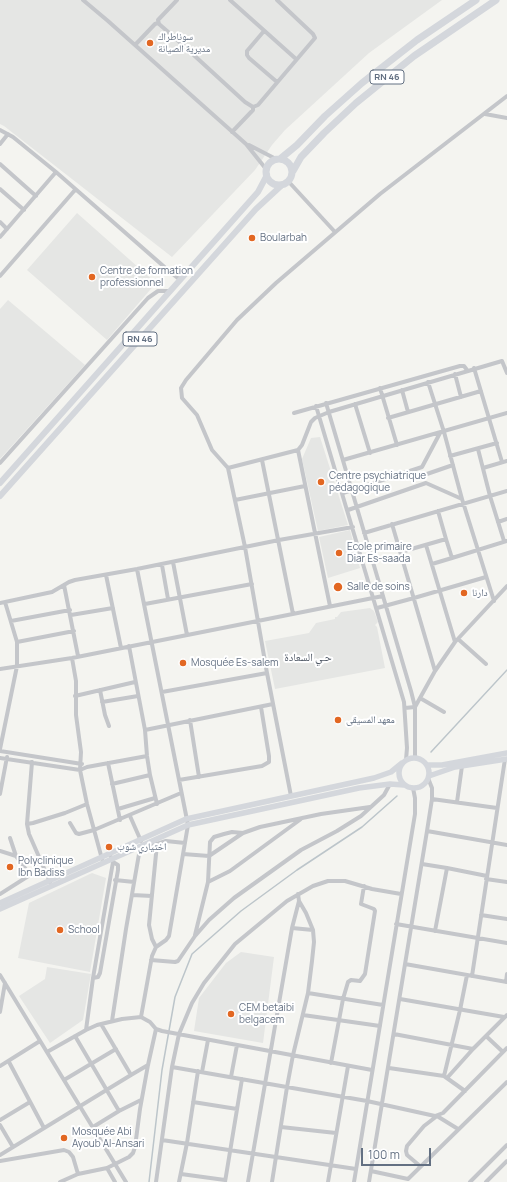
<!DOCTYPE html>
<meta charset="utf-8">
<style>
body{margin:0}
#map{position:relative;width:507px;height:1182px;overflow:hidden;background:#f4f4f0;font-family:Manrope,sans-serif}
canvas{display:block}
.scale{position:absolute;left:361px;top:1148px;width:70px;height:18px;box-sizing:border-box;border:2px solid #637082;border-top:0;padding-left:5px;font-size:12px;line-height:14px;white-space:nowrap;color:#637082;-webkit-text-stroke:3px #fff;paint-order:stroke}
</style>
<div id="map">
<canvas width="507" height="1182"></canvas>
<div class="scale">100 m</div>
</div>
<script>
const ctx = document.querySelector('canvas').getContext('2d');
ctx.lineJoin = 'round';
function fill(path, color) {
  ctx.fillStyle = color;
  ctx.fill(path, 'evenodd');
}
function poly(rows) {
  const path = new Path2D();
  for (const r of rows) {
    if (r.length === 3) {
      path.moveTo(r[0] + r[2], r[1]);
      path.arc(r[0], r[1], r[2], 0, 2 * Math.PI);
      continue;
    }
    path.moveTo(r[0], r[1]);
    for (let i = 2; i < r.length; i += 2) path.lineTo(r[i], r[i + 1]);
  }
  return path;
}
function trace(path, color, width, dash) {
  ctx.strokeStyle = color;
  ctx.lineWidth = width;
  ctx.lineCap = dash ? 'butt' : 'round';
  ctx.setLineDash(dash || []);
  ctx.stroke(path);
}
function write(font, color, halo, rows, align = 'center') {
  ctx.font = font + ' Manrope,"Noto Naskh Arabic",sans-serif';
  ctx.lineWidth = 4;
  ctx.setLineDash([]);
  ctx.textBaseline = 'middle';
  ctx.strokeStyle = halo;
  ctx.fillStyle = color;
  for (const [text, x, y, turn = 0] of rows) {
    ctx.save();
    ctx.translate(x, y);
    ctx.rotate((+turn || 0) * Math.PI / 180);
    ctx.textAlign = isNaN(turn) ? turn : align;
    if (halo) ctx.strokeText(text, 0, 0);
    ctx.fillText(text, 0, 0);
    ctx.restore();
  }
}
fill(poly([
 [0,0,442,0,369,53,285,130,272,145,255,170,172,257,4,126,0,124],
 [77,213,156,283,107,340,27,270],
 [8,300,85,365,0,459,0,309],
 [320,437,348,525,318,531,302,459,311,438],
 [350,530,360,568,328,578,319,537],
 [370,608,374,611,378,622,375,625,377,627,385,668,275,689,265,641,309,633,316,623,335,619,335,617,337,617,341,612],
 [92,873,106,878,90,972,18,958,29,903],
 [241,952,274,957,263,1043,194,1031,199,998,226,963],
 [47,967,91,974,83,1020,50,1043,19,996,45,979]
]), '#e5e6e4');
trace(poly([
 [431,752,507,670],
 [149,1182,162,1070,175,997,192,954,241,911,297,870,362,827,397,796]
]), '#bcc5ca', 1.5);
trace(poly([
 [83,0,108,21,246,144,266,169],
 [177,0,158,20,159,24,174,37,245,102,253,107],
 [230,0,296,59],
 [264,31,247,51,247,55,249,58,277,82],
 [135,45,155,24,158,23],
 [485,114,507,118],
 [0,130,13,137,56,172,169,271,179,279],
 [232,132,253,110,253,107,258,105,315,38,313,34,277,0],
 [0,144,8,134],
 [249,145,276,159],
 [0,164,36,196],
 [288,181,335,232],
 [0,189,24,210],
 [0,222,7,229],
 [0,237,56,172],
 [0,276,75,190],
 [474,368,502,462],
 [455,374,461,397],
 [428,382,444,432,462,499,494,601],
 [380,388,397,445],
 [402,390,408,412],
 [326,403,411,691,415,707,415,758],
 [355,404,370,453],
 [316,406,404,702,407,748,406,760],
 [294,413,460,366,464,366,467,370],
 [388,418,481,391],
 [478,449,490,496,504,541],
 [298,450,330,606],
 [450,456,497,443],
 [262,460,293,614],
 [343,460,507,413],
 [0,463,148,298,158,291,169,291],
 [228,468,212,450,197,415,182,398,181,388,186,380,237,320,276,283,380,194,507,96],
 [483,468,507,461],
 [424,475,453,465],
 [343,493,422,467,440,433],
 [235,500,305,486],
 [348,510,426,483,462,499],
 [438,511,446,539],
 [498,522,507,519],
 [392,524,435,671],
 [364,533,507,491],
 [426,545,455,642],
 [401,552,446,539,452,558,432,564],
 [452,558,507,541],
 [173,562,187,635],
 [162,565,168,599],
 [137,569,188,825,169,936,166,940,156,947,152,956,141,1017],
 [106,575,121,648],
 [64,585,78,656],
 [0,603,52,592,69,582,75,580,137,569,279,540,353,527],
 [145,604,252,584],
 [377,608,414,598,486,577],
 [71,615,113,608],
 [11,621,70,610],
 [458,639,486,664],
 [17,642,74,631],
 [129,646,145,730,147,756,150,775,157,804],
 [72,658,76,681,76,715,81,752,80,770,87,804,102,859],
 [0,669,72,658,383,596],
 [100,690,105,715,109,726],
 [162,692,267,673],
 [75,696,135,682],
 [420,698,444,712],
 [102,702,138,696],
 [405,708,415,707,435,671,455,642,507,586],
 [190,720,199,777],
 [145,730,273,704],
 [0,749,17,666,17,642,5,602],
 [0,751,82,764],
 [0,758,80,770,87,767,147,756],
 [108,763,120,820],
 [179,780,262,766,269,762,269,756,261,707],
 [112,784,150,775],
 [0,794,7,757],
 [291,796,267,673,245,547,228,468,298,450,302,445,311,422,315,418,329,412,502,361,507,373],
 [432,799,497,808],
 [457,802,462,766],
 [118,809,155,798],
 [130,816,141,841],
 [70,823,76,833,79,834,94,830,181,793],
 [27,824,32,762],
 [427,831,507,845],
 [10,838,16,856],
 [0,851,16,856,30,875,0,894],
 [183,854,209,856,243,833,260,827,321,814,370,807],
 [422,864,447,868],
 [486,879,507,882],
 [115,880,134,882],
 [50,882,29,834,27,824,33,823,65,813,87,804],
 [208,882,230,871,301,819],
 [132,895,152,896],
 [481,915,507,919],
 [396,924,507,943],
 [292,928,313,930],
 [435,931,447,868,487,876],
 [195,935,208,882,210,842,214,837,224,834,232,832,243,833],
 [156,947,152,939,149,925,157,844],
 [151,960,175,962,178,961,195,936,209,920,234,898,301,850,337,831,361,816,384,795,390,784],
 [405,964,507,982],
 [0,975,126,1182],
 [472,976,505,759],
 [93,978,98,977,100,973,118,870,118,865,113,862],
 [506,982,507,974],
 [308,993,383,1005],
 [400,999,504,1017],
 [0,1012,5,983],
 [303,1015,380,1026],
 [112,1021,126,929,139,854,144,848,166,841,185,843],
 [86,1030,93,978,113,862,111,857],
 [394,1034,473,1049],
 [75,1036,119,1111],
 [486,1036,503,1052],
 [47,1052,86,1030,97,1025,122,1019,141,1017,150,1022,156,1029,162,1031,372,1070],
 [9,1062,44,1128],
 [331,1063,343,999,348,982,351,980,360,981,365,974,375,911,374,909,361,904,364,886],
 [0,1066,40,1041],
 [172,1067,367,1101,435,1116,443,1113,507,1048],
 [389,1068,444,1076],
 [202,1072,208,1040],
 [131,1075,148,1065],
 [231,1077,237,1045],
 [447,1078,473,1049,507,1015],
 [64,1080,116,1049],
 [465,1091,444,1076,460,1010,467,975],
 [193,1102,237,1109],
 [0,1120,30,1102],
 [0,1125,13,1147],
 [93,1127,119,1111,141,1100],
 [281,1127,336,1133],
 [162,1140,356,1169],
 [0,1155,131,1075,101,1024],
 [0,1161,64,1150,69,1152,73,1157,78,1174],
 [420,1166,407,1155,406,1151,407,1146,424,1126,437,1116,458,1129],
 [107,1168,115,1182],
 [371,1171,408,1179,507,1082],
 [181,1174,225,1180],
 [60,1182,78,1174,107,1168,129,1157,133,1153,135,1147,140,1109,148,1065,156,1029],
 [156,1182,172,1067,179,1034,192,1003,204,983,235,944,287,901,313,886,328,881,345,881,372,889,401,894],
 [179,1182,187,1143,198,1071],
 [225,1182,242,1079],
 [248,1182,292,928,299,901,298,894],
 [272,1182,287,1087,293,1055,308,993,312,961,314,942,313,930,306,913,299,901],
 [328,1182,348,1066],
 [354,1182,415,814,415,798,413,788],
 [369,1182,427,831,432,799,432,788,428,778],
 [470,1182,507,1145],
 [486,1182,507,1161]
]), '#c4c6ca', 4);
trace(poly([
 [414,773,15],
 [427,765,442,765,507,753],
 [429,776,455,767,507,759],
 [0,903,186,819,374,778,391,772,402,763],
 [0,909,188,825,359,788,390,784,404,785]
]), '#d4d7dc', 5.5);
trace(poly([
 [0,483,258,192,267,175],
 [0,496,256,209,282,185]
]), '#d4d7dc', 6);
trace(poly([
 [280,159,297,145,325,116,362,83,417,40,476,0],
 [279,172,13],
 [293,171,301,157,324,133,356,103,414,56,496,0]
]), '#d4d7dc', 7);
for (const [x, y, r, color] of [
 [150,43,4,"#e26722"],
 [252,238,4,"#e26722"],
 [92,277,4,"#e26722"],
 [321,482,4,"#e26722"],
 [339,553,4,"#e26722"],
 [338,587,5,"#e26722"],
 [464,593,4,"#e26722"],
 [183,663,4,"#e26722"],
 [338,720,4,"#e26722"],
 [109,847,4,"#e26722"],
 [10,867,4,"#e26722"],
 [60,930,4,"#e26722"],
 [231,1014,4,"#e26722"],
 [64,1138,4,"#e26722"]
]) {
  const dot = new Path2D();
  dot.arc(x, y, r, 0, 2 * Math.PI);
  ctx.fillStyle = color;
  ctx.fill(dot);
  trace(dot, '#fff', 1.5);
}
for (const [x, y, w] of [
 [387,77,34],
 [140,339,34]
]) {
  const box = new Path2D();
  box.roundRect(x - w / 2, y - 7, w, 14, 3);
  ctx.fillStyle = '#fff';
  ctx.fill(box);
  trace(box, '#637082', 1);
}
write('bold 9px', '#637082', null, [
 ["RN 46",387,77],
 ["RN 46",140,339]
]);
write('10px', '#637082', '#fff', [
 ["سوناطراك",158,37],
 ["مديرية الصيانة",158,49],
 ["Boularbah",260,238],
 ["Centre de formation",100,271],
 ["professionnel",100,283],
 ["Centre psychiatrique",329,476],
 ["pédagogique",329,488],
 ["Ecole primaire",347,547],
 ["Diar Es-saada",347,559],
 ["Salle de soins",347,587],
 ["دارنا",472,593],
 ["Mosquée Es-salem",191,663],
 ["معهد المسيقى",346,720],
 ["اختياري شوب",117,847],
 ["Polyclinique",18,861],
 ["Ibn Badiss",18,873],
 ["School",68,930],
 ["CEM betaibi",239,1008],
 ["belgacem",239,1020],
 ["Mosquée Abi",72,1132],
 ["Ayoub Al-Ansari",72,1144]
], 'left');
write('11px', '#515a67', '#fff', [
 ["حـي السعادة",308,658]
]);
</script>
